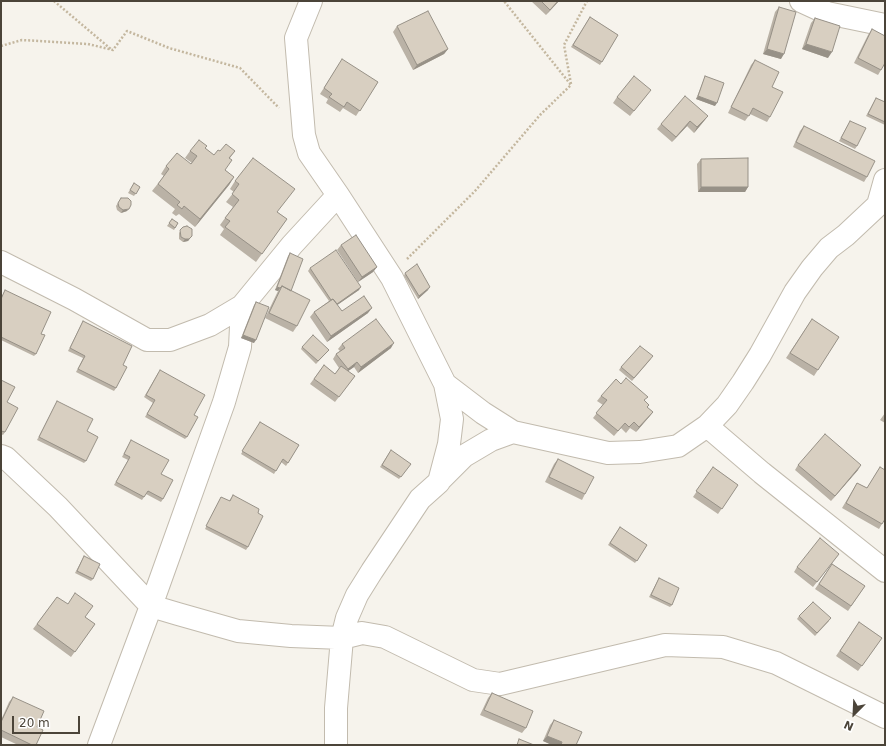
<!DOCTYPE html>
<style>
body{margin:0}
#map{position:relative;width:886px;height:746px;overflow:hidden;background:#f6f3ec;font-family:"DejaVu Sans",sans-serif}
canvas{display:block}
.frame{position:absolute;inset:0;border:2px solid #4b4439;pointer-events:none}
.north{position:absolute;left:834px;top:694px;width:40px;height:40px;-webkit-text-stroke:3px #fff;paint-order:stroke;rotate:204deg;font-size:11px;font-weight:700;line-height:16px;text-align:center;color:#4b4439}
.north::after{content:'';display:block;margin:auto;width:14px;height:18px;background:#4b4439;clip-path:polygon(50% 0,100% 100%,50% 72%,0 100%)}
.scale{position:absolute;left:12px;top:716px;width:68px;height:18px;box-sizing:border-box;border:2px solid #4b4439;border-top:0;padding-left:5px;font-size:12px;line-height:14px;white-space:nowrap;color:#4b4439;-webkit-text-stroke:3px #fff;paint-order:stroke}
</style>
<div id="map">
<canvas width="886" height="746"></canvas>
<div class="frame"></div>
<div class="north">N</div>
<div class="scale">20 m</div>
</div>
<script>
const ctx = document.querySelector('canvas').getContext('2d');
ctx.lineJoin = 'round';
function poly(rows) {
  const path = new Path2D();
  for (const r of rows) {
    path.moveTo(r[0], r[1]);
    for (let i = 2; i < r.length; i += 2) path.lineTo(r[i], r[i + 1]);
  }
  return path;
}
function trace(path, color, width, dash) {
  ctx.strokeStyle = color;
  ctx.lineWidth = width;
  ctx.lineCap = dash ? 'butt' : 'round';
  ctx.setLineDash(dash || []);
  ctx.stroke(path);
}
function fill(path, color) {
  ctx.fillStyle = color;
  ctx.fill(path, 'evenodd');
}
const minor = poly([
 [311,1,296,38,304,135,309,153,338,195,392,278,445,384,452,419,449,444,439,482,420,499,372,571,357,595,347,618,342,638,336,708,336,745],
 [801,1,827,13,885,25],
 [1,262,74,299,147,340,170,340,210,325,242,306,292,245,338,195],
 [445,384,483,413,513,432],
 [707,426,762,473,885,571],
 [1,456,6,458,58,507,151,606,178,614,238,631,291,636,342,638,362,633,385,637,473,680,500,684,665,645,723,647,776,663,885,717],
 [440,480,464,456,491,440,513,432,608,453,640,452,678,446,707,426,727,405,743,382,760,355,795,292,812,268,829,248,846,235,878,205,885,180],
 [99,745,151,606,224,402,240,347,242,306]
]);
trace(minor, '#c2bbae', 24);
trace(poly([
 [54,1,112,50],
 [1,46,22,40,88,44,113,50,127,31,169,48,240,68,279,108],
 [571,84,564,45,587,1],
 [407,259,475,191,540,115,571,85,504,1]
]), '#c4b79f', 2.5, [2, 2]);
trace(minor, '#fff', 22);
fill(poly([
 [531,1,559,1,546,15],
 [779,7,781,59,763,54,775,12],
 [590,17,618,35,600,65,571,47],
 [815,18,828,58,802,49,811,23],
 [397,26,448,49,444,54,413,70,393,32],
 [872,29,881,70,878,75,854,63,868,35],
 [755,60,772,87,770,117,767,122,750,114,745,121,728,113,751,65],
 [339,64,378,82,356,116,343,108,340,112,326,103,328,99,320,94],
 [705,76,715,106,696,99,704,79],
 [647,95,630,116,613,103,617,97],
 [876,98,885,102,885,125,866,116],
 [708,116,704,121,694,133,687,126,672,142,657,129,661,124],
 [850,121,857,146,855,149,839,141],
 [804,126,867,177,864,182,793,147,800,131],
 [205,148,214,155,220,151,235,151,230,158,225,170,234,177,229,185,195,227,179,214,176,216,172,213,175,209,152,191,164,176,161,174,166,166,191,164,192,163,185,158,190,151],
 [701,159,748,187,745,192,698,192,697,164],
 [235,181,287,219,256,262,220,235,224,229,220,225,233,207,226,202,234,192,230,189],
 [134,183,140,187,134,196,128,193],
 [121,198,127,211,121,213,117,210,116,206],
 [172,219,178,223,174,230,167,226],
 [183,227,190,238,188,241,183,242,179,239,179,233],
 [341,245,377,267,373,272,358,282,337,250],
 [290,253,291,291,297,326,293,332,265,318,278,291,275,290,288,256],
 [310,268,359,290,337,305,342,311,368,313,327,342,310,317,314,312,329,301,308,271],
 [405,273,428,290,418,299,404,276],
 [5,290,41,334,36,354,34,356,1,340,1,298],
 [256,302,254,343,241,338,254,305],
 [812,319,839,337,814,376,786,358],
 [83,321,123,365,116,388,114,391,76,372,83,358,68,351],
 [342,344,391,348,358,373,354,367,348,371,355,376,335,402,310,384,324,365,335,374,339,368,333,359,336,354,340,351,338,349],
 [302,347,329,350,316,364,301,349],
 [651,359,632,381,619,370,621,367],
 [158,373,187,437,185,439,145,417,153,403,144,397],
 [1,380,7,402,5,432,3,435,1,434],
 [621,384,645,401,647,407,653,412,649,417,636,432,630,428,626,433,621,428,614,436,593,418,603,405,597,401,601,396],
 [57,401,87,431,86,461,84,463,37,440],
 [885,413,885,423,880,420],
 [260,422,299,445,286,466,281,462,274,474,241,454],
 [131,440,161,474,163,499,161,502,146,494,142,500,114,485,128,460,122,457],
 [389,453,411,464,399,479,380,467],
 [558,459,585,494,582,500,545,482,554,464],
 [798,465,858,470,831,501,795,470],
 [713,467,738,485,718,514,693,497],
 [880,467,882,524,879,529,842,508,857,483,867,488],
 [233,495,248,547,246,550,205,529,221,497,229,501],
 [620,527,647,545,635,563,608,545],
 [839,554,813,587,794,572,797,567],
 [84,556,93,579,91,581,75,573],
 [832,564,865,586,848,611,815,589],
 [659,578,672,605,670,607,649,597],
 [57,597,95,624,71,657,33,629],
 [799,616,829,621,815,636,797,619],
 [859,622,882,638,858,671,836,656],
 [492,693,526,728,522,733,480,715,488,698],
 [13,697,37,727,36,745,18,745,1,737,1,720,9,702],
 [554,720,576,745,552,745,543,741,550,725]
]), '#bab2a6');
fill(poly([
 [558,1,559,1,546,15,550,10],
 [806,44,832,52,828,58,802,49],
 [448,49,444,54,413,70,417,65],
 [767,49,784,54,781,59,763,54],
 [698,96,717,103,715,106,696,99],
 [708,116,704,121,694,133,697,127],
 [690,121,687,126,672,142,676,137],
 [234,177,229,185,195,227,200,219],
 [701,187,748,187,745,192,698,192],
 [129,209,127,211,121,213,123,210],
 [192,236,188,241,183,242,185,239],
 [377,267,373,272,358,282,362,277],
 [277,287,280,288,278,291,275,290],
 [361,287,359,290,333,308,335,305],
 [430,287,428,290,418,299,419,296],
 [372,308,368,313,327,342,331,336],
 [243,335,256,340,254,343,241,338],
 [394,343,391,348,358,373,361,367],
 [357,362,354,367,344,374,348,369],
 [653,412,649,417,636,432,639,427],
 [861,465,858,470,831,501,835,496],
 [547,736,562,742,560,745,552,745,543,741]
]), '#979187');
const building = poly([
 [541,1,558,1,550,10,541,1],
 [779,7,796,12,784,54,767,49,779,7],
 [428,11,448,49,417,65,397,26,428,11],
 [590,17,618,35,602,62,573,45,590,17],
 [815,18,840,26,832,52,806,44,815,18],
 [872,29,885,36,885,63,881,70,858,58,872,29],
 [342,59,378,82,360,111,347,102,344,107,329,97,332,94,324,88,342,59],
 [755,60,779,72,772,87,783,92,770,117,753,108,749,116,731,107,755,60],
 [634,76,651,90,634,111,617,97,634,76],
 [705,76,724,83,717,103,698,96,705,76],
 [685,96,708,116,697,127,690,121,676,137,661,124,685,96],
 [876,98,885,102,885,122,868,114,876,98],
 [850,121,866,128,857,146,841,138,850,121],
 [804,126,875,161,867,177,796,142,804,126],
 [199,140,207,146,205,148,214,155,218,150,220,151,226,144,235,151,229,158,232,160,225,170,234,177,200,219,184,206,182,209,177,205,180,202,158,184,169,169,166,166,177,153,191,164,197,156,190,151,199,140],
 [253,158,295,189,277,212,287,219,262,254,225,227,230,221,225,218,239,200,232,194,239,184,235,181,253,158],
 [748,158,748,187,701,187,701,159,748,158],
 [134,183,140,187,136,194,130,190,134,183],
 [121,198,128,198,131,201,131,205,129,209,123,210,119,207,118,203,121,198],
 [172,219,178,223,175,228,169,223,172,219],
 [187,226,192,229,192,236,189,239,185,239,181,237,180,230,183,227,187,226],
 [356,235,377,267,362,277,341,245,356,235],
 [336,250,361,287,337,304,333,299,331,300,310,268,336,250],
 [290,253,303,259,291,291,282,286,280,288,277,287,290,253],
 [417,264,430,287,419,296,405,273,417,264],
 [282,286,310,300,297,326,269,313,282,286],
 [5,290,51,312,41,334,45,335,36,354,1,337,1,299,5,290],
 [364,296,372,308,331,336,314,312,333,299,342,311,364,296],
 [256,302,269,307,256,340,243,335,256,302],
 [376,319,394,343,361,367,357,362,348,369,336,354,345,348,342,344,376,319],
 [812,319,839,337,818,370,790,353,812,319],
 [83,321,132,346,123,365,127,367,116,388,78,369,85,356,70,348,83,321],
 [313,335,329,350,318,361,302,347,313,335],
 [640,346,653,356,634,378,621,367,640,346],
 [324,365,335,374,341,366,355,376,339,397,314,379,324,365],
 [160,370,205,395,194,415,198,417,187,437,147,414,155,400,146,395,160,370],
 [626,378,648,397,644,400,649,405,647,407,653,412,639,427,634,422,629,427,625,423,618,431,596,413,607,400,601,396,616,379,621,384,626,378],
 [1,380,15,387,7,402,18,408,5,432,1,431,1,380],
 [57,401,93,419,87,431,98,437,86,461,39,437,57,401],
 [260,422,299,445,288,463,283,459,276,471,242,451,260,422],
 [825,434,861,465,835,496,798,465,825,434],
 [131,440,169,460,161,474,173,480,163,499,148,491,144,497,116,482,130,457,124,454,131,440],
 [391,450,411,464,401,477,382,465,391,450],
 [558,459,594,477,585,494,549,477,558,459],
 [713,467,738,485,722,509,696,491,713,467],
 [880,467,885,470,885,519,882,524,846,503,857,483,867,488,880,467],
 [233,495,259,509,258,513,263,516,248,547,206,526,221,497,230,501,233,495],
 [620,527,647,545,637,561,610,543,620,527],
 [820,538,839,554,817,582,797,567,820,538],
 [84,556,100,564,93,579,77,571,84,556],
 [832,564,865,586,851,606,819,584,832,564],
 [659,578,679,588,672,605,651,595,659,578],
 [75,593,93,606,85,617,95,624,75,652,37,624,57,597,68,604,75,593],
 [813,602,831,618,817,633,799,616,813,602],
 [859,622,882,638,862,666,840,651,859,622],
 [492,693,533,711,526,728,484,710,492,693],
 [13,697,44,711,37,727,43,730,36,745,32,745,1,730,1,722,13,697],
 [554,720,582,732,576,745,561,745,562,742,547,736,554,720],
 [519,739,534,745,517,745,519,739]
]);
fill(building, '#d8cfc1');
trace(building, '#979187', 1);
</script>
